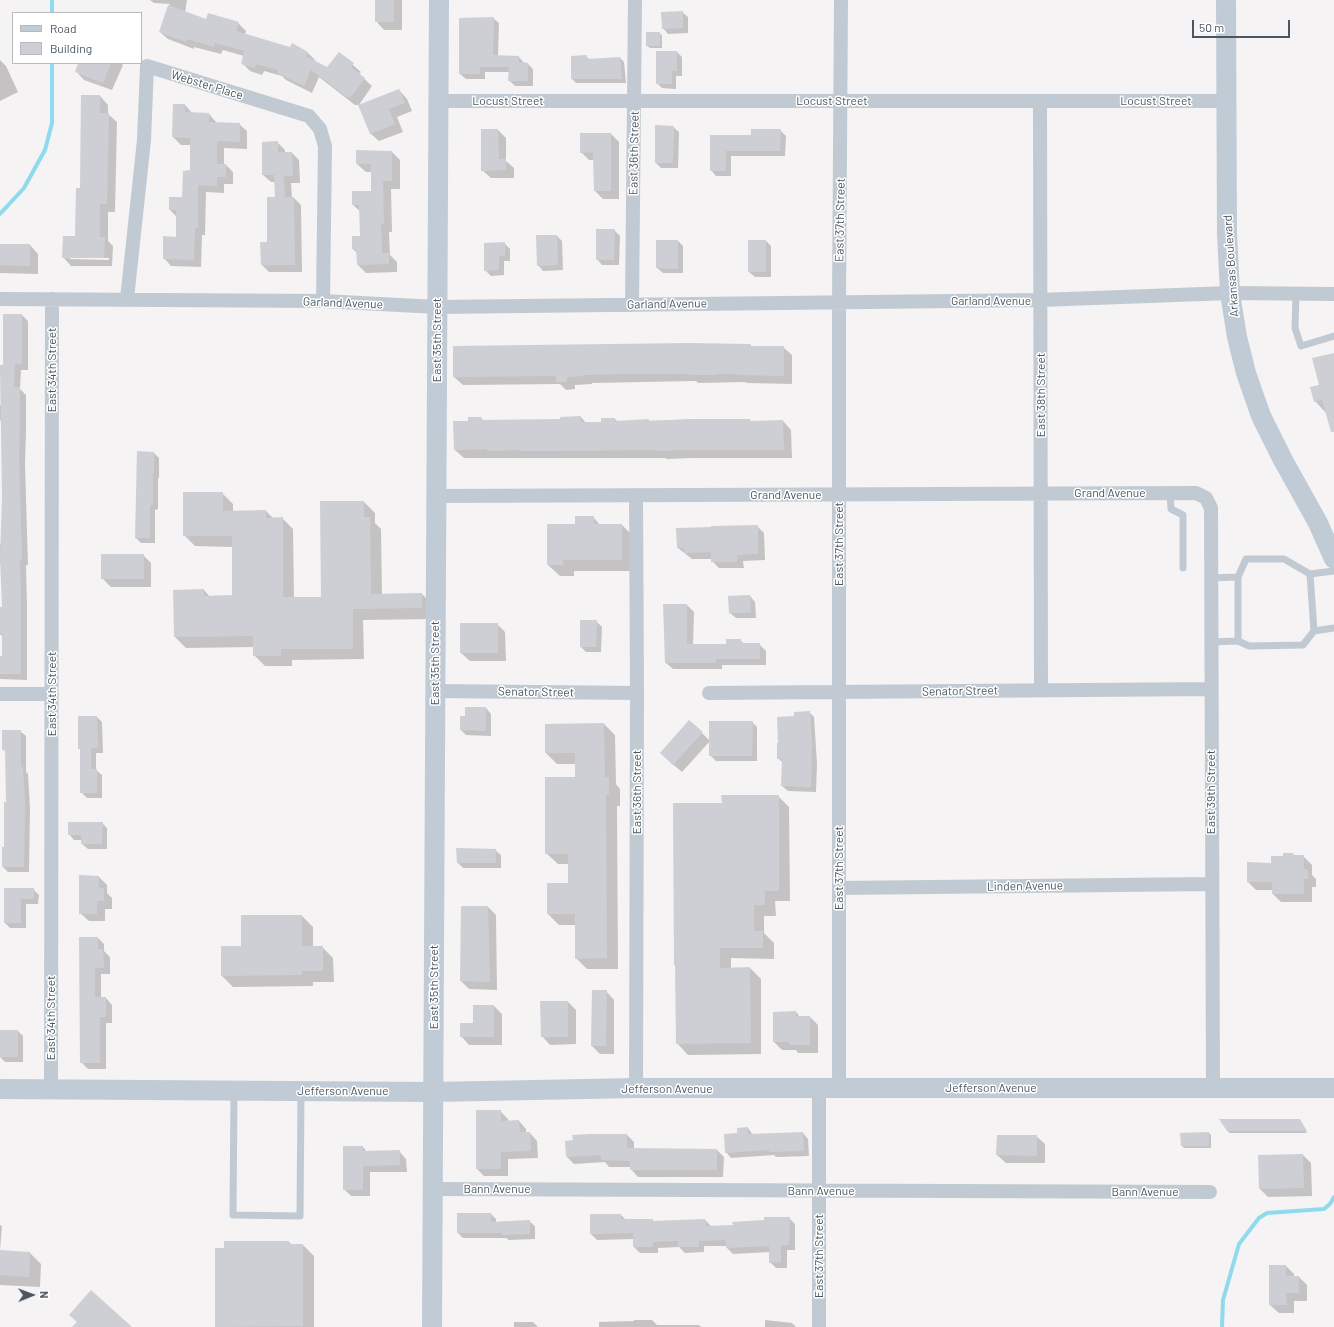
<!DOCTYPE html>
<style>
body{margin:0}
#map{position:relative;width:1334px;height:1327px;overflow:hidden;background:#f5f3f3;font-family:Barlow,sans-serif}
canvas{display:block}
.legend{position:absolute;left:12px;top:12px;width:130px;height:52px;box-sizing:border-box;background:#fff;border:1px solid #b7bbc0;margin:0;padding:5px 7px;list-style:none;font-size:12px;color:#4a5661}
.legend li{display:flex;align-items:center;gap:8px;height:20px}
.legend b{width:20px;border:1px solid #b7bbc0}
.north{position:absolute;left:12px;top:1275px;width:40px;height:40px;-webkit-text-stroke:3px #fff;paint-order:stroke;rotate:89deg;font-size:11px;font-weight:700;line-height:16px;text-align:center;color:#4a5661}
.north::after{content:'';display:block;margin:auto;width:14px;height:18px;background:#4a5661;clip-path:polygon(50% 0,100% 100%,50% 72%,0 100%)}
.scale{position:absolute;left:1192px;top:20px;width:98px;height:18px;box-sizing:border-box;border:2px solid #4a5661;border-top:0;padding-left:5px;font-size:12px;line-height:14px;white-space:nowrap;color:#4a5661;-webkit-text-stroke:3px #fff;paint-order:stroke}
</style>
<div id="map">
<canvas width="1334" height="1327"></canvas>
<ul class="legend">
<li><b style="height:5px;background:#c1cbd6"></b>Road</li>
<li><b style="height:11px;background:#cdcfd5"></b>Building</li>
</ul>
<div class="north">N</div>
<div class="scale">50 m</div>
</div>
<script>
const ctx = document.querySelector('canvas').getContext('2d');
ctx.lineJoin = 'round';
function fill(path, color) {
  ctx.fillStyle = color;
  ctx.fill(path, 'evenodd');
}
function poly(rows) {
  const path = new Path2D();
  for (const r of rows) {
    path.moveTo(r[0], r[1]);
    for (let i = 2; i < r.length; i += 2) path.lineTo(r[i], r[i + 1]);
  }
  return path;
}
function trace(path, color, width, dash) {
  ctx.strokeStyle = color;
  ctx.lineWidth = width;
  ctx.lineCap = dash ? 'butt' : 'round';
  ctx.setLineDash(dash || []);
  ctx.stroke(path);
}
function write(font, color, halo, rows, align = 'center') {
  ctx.font = font + ' Barlow,sans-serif';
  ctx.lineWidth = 3;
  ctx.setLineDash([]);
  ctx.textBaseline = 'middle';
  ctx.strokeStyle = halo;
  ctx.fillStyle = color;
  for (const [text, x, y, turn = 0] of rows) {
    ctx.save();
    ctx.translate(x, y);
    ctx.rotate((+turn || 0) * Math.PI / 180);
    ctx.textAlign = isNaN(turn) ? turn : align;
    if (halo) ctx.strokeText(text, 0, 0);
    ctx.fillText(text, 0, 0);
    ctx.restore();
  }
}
fill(poly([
 [150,0,187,0,185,13,207,20,238,23,246,31,245,35,290,48,292,45,308,53,315,60,315,62,327,68,339,53,361,72,359,74,372,86,359,105,355,105,319,77,312,93,286,80,282,76,264,71,262,75,250,71,242,63,244,56,223,50,221,54,194,47,194,49,168,39,160,32,170,4,154,3],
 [376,0,402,0,402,30,384,30,376,21],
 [682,12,688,17,688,33,668,34,663,28],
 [493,18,499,23,498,56,519,57,524,63,528,64,533,69,533,86,515,86,509,80,510,72,485,72,485,79,466,79,460,74],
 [659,33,662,35,662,48,650,48,647,46],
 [677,52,682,57,682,76,676,76,676,89,662,88,657,83],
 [586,56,590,60,620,58,624,62,626,83,576,83,572,79],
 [0,60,6,66,18,92,0,101],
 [79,63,120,63,123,65,112,90,84,80,76,71],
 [399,90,407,99,412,111,397,117,403,132,379,141,370,133],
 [100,96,108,105,108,114,117,122,115,212,108,212,108,241,113,246,112,266,71,266,63,257,76,237,81,189],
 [70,257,109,258,109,260,70,259],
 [174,105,185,105,193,114,209,114,216,122,216,123,239,124,247,131,247,149,224,148,224,165,226,165,233,172,233,184,224,184,224,193,206,192,205,235,202,235,201,267,171,266,164,258,177,238,177,217,170,210,183,198,191,171,191,145,181,145,173,137],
 [673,127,679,132,678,168,661,168,656,163],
 [482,130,498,130,506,138,506,161,514,168,514,178,491,178,482,170],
 [780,130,786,136,785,156,731,156,731,176,716,176,711,170,711,136,752,136],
 [611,134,619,142,619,199,603,199,595,191,595,160,589,160,581,152],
 [277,142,285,150,285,153,292,153,299,160,300,183,291,183,292,198,294,198,301,205,302,272,269,272,262,265,268,243,276,198,275,182,271,182,263,175,263,143],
 [392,152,400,160,400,189,391,189,392,232,389,232,390,255,397,262,397,272,366,273,358,265,357,253,353,249,361,237,360,211,353,205,372,192,372,172,366,172,357,164],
 [614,230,620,236,619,265,602,265,597,259],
 [537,236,557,236,562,241,563,270,543,271,538,265],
 [678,241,683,246,683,273,663,273,657,268],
 [766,241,771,246,771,277,755,277,749,272],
 [504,243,510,249,510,261,504,261,504,275,491,276,485,270],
 [0,245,30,245,38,254,38,274,0,273],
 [4,315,22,315,28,321,28,370,21,370,20,389,26,395,26,431,25,464,28,565,26,565,27,606,27,680,0,679,0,657,3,657,3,637,0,634,0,608,3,608,2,563,0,563,0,544,2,544,2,422,0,420,0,405,3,405,2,378,0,376,0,366,4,366],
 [750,344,752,347,783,347,792,355,792,384,747,383,745,382,698,383,696,381,592,383,592,384,575,385,575,389,566,390,560,384,463,385,454,377],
 [1334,354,1334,428,1326,413,1315,401,1320,385],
 [581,417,586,423,602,423,615,419,617,421,750,420,752,422,783,421,791,430,792,458,692,458,667,459,665,458,464,458,455,450,469,422,481,418,484,421,561,420],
 [154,453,159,458,159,478,158,478,158,509,155,510,155,543,141,543,136,538],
 [222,493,233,504,233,512,266,511,273,518,282,518,293,529,294,598,322,598,364,502,375,513,375,523,381,529,382,595,422,594,433,605,433,619,363,620,364,659,292,660,292,666,265,666,254,655,254,647,186,648,175,637,204,590,210,597,233,596,233,547,195,546,184,535],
 [593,517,600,525,622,525,633,536,633,571,574,571,574,576,560,576,548,565,576,525],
 [757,526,764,533,765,560,743,561,744,568,719,568,712,561,712,559,692,559,678,548],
 [143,555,151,563,151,587,111,587,102,578],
 [750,596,755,602,756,618,736,618,730,613,730,597],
 [687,605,694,612,693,645,727,645,740,640,744,644,759,644,766,651,766,665,722,665,722,669,673,669,666,663],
 [596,621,602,627,601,652,586,652,581,647],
 [497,624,505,632,506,661,470,661,461,653],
 [486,708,491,714,491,736,466,735,461,730,466,717],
 [809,712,814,717,817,764,816,792,788,791,782,786,783,763,778,758,795,717],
 [79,717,97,717,102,722,103,753,96,753,96,770,102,775,102,798,87,798,81,792,81,750],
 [752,722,757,727,757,761,716,761,710,755],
 [604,724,615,735,616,784,620,789,620,806,617,806,618,969,587,969,576,958,576,925,559,925,548,914,569,884,569,864,558,864,546,853,576,778,576,764,557,764,546,753],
 [20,731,26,736,26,772,28,774,30,808,29,872,8,872,3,867,8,803,6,752,3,749],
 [702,733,710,741,682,772,669,761],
 [778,796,789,807,790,901,775,901,776,916,764,916,764,933,774,943,774,959,731,958,731,968,750,968,761,979,761,1054,688,1055,677,1043,723,804],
 [102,823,107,828,107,849,88,849,82,844,82,840,74,840,69,834],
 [495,850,501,855,501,868,463,868,458,863],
 [1293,854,1295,856,1303,856,1312,865,1312,875,1316,879,1316,887,1312,887,1312,902,1281,902,1273,894,1273,890,1256,890,1248,882,1273,864,1284,857],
 [99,877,107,885,107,893,112,898,112,909,105,909,105,921,89,921,80,913],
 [5,889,33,889,39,895,38,904,26,904,26,928,10,928,5,923],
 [488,907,496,915,497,990,469,989,461,981],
 [302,916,313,927,313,947,322,947,333,958,334,982,313,982,313,986,233,987,222,976,242,947],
 [98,938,104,944,104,951,110,957,110,974,101,974,101,998,106,998,112,1005,112,1023,106,1023,106,1069,88,1069,81,1062],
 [606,991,614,1000,614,1054,600,1054,592,1046],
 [568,1002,576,1010,576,1044,550,1045,542,1036],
 [494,1006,502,1014,502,1045,469,1045,461,1036],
 [796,1012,800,1017,810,1017,818,1025,818,1053,798,1053,796,1050,782,1050,774,1042],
 [0,1031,18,1031,23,1036,23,1062,5,1062,0,1057],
 [500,1111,508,1119,508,1122,519,1121,526,1129,526,1133,530,1133,537,1141,538,1158,508,1159,508,1176,484,1176,477,1169],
 [1300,1121,1307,1133,1230,1133,1227,1131],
 [748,1128,753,1135,803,1133,808,1139,809,1156,776,1157,774,1155,731,1158,726,1152,738,1134],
 [1181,1133,1209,1133,1211,1135,1211,1148,1184,1148,1182,1146],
 [627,1135,634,1142,634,1149,717,1150,724,1157,723,1177,638,1177,631,1169,631,1167,609,1167,605,1162,574,1164,567,1157],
 [1036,1136,1045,1144,1045,1163,1006,1163,997,1155],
 [363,1147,367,1152,399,1151,406,1159,407,1172,370,1172,370,1196,351,1196,344,1189],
 [1303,1155,1311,1163,1312,1196,1268,1197,1260,1189],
 [491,1214,496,1219,496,1222,529,1221,535,1226,535,1239,509,1240,506,1238,463,1238,458,1233],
 [591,1215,621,1215,626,1220,653,1220,654,1222,705,1220,712,1227,734,1226,789,1218,795,1224,795,1250,787,1250,787,1268,776,1268,770,1262,770,1252,733,1254,727,1248,727,1246,704,1246,704,1252,685,1253,679,1247,658,1248,658,1253,640,1253,634,1247,634,1239,597,1240,591,1234],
 [0,1225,2,1226,0,1251,30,1253,41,1264,40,1287,0,1285],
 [289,1242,292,1245,303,1245,314,1256,314,1327,216,1327,216,1249],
 [1286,1266,1294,1274,1294,1277,1299,1277,1307,1285,1307,1301,1294,1301,1294,1313,1279,1313,1270,1305],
 [634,1320,652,1320,657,1325,699,1325,701,1327,599,1327,599,1322,634,1321],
 [765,1320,792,1323,796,1327,765,1327],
 [514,1322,533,1322,538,1327,514,1327]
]), '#0003');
trace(poly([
 [52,0,52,13],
 [0,214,24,188,45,150,52,123,52,63],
 [1222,1327,1223,1300,1239,1244,1259,1218,1267,1213,1324,1209,1330,1204,1334,1197]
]), '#90daee', 4);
fill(poly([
 [375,0,394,0,394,22,375,22],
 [168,5,206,19,208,13,239,22,236,31,290,47,292,43,308,52,306,56,327,67,339,52,354,63,351,67,365,78,351,97,347,97,311,70,304,86,277,73,278,70,256,64,255,68,241,64,244,51,215,43,214,47,187,39,186,42,159,32],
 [683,11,683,28,662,29,661,12],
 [494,17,493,55,519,56,519,62,528,63,528,81,508,81,509,67,480,67,480,74,459,74,459,18],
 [646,32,660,32,660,46,646,46],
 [656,51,677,51,677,71,672,71,672,84,656,84],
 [587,55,587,59,620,57,622,79,571,79,571,56],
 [78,63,111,63,103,83,75,72],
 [399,89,405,103,389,109,395,124,370,134,358,105],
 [81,95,100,95,100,113,109,113,107,204,100,204,100,237,105,237,104,258,62,258,63,236,75,236,76,188,80,188],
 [173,104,185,104,185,112,209,113,209,122,240,123,240,142,217,141,217,164,226,164,226,177,217,177,217,186,198,185,198,228,195,228,194,260,163,259,163,236,176,237,176,210,169,210,169,197,182,197,183,171,190,170,190,138,172,137],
 [655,125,674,126,673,163,655,163],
 [481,129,498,129,499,159,506,159,506,170,481,171],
 [751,129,781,129,780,151,726,151,726,171,710,171,710,135,751,135],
 [580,133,611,133,611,191,594,191,593,152,580,153],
 [278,141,278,152,292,152,293,176,284,176,285,197,294,197,295,265,261,265,260,242,267,242,267,197,275,197,274,175,262,175,262,142],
 [356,150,392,151,392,181,383,181,384,224,381,224,382,253,389,253,389,264,357,265,356,249,352,249,352,236,360,236,359,205,352,205,352,191,371,191,371,164,356,164],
 [596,229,615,229,614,260,596,260],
 [536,235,557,235,558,265,537,266],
 [656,240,678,240,678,269,656,268],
 [748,240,766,240,766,272,748,272],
 [505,242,505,256,499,256,499,270,484,271,484,243],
 [0,244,30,244,30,266,0,265],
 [3,314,22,314,22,364,15,364,14,387,20,387,20,424,19,457,22,559,20,559,21,599,21,674,0,674,0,656,2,656,2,633,0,633,0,607,2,607,0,557,2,497,0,365,3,365],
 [689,343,750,344,750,346,784,346,784,376,737,375,737,374,717,374,717,375,689,375,689,374,623,374,584,375,584,376,567,377,567,382,556,382,556,376,453,377,453,346],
 [1334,353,1334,432,1331,432,1322,400,1314,402,1310,387,1319,385,1312,358],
 [581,416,581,422,601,422,601,418,615,418,615,421,649,419,649,421,689,419,750,419,750,421,783,420,784,450,684,450,658,451,658,450,553,451,520,451,520,450,487,451,487,449,454,450,453,421,468,421,468,417,481,417,482,420,560,419,560,417],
 [137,451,154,452,154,473,153,473,153,505,150,505,150,538,135,538],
 [183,492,223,492,223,511,266,510,266,518,283,517,283,597,321,597,320,501,364,501,364,517,370,517,371,594,422,593,422,608,353,609,353,649,281,649,281,656,253,656,253,636,174,637,173,590,204,589,204,596,232,595,232,536,183,536],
 [575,516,594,516,594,524,622,524,622,560,563,560,563,565,547,565,547,524,575,524],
 [758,525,758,554,737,555,737,562,711,562,711,552,684,553,684,548,677,548,676,528,711,527,711,526],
 [101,554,144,554,144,579,101,579],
 [750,595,751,613,729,613,728,596],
 [663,604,687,604,687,644,726,644,726,639,741,639,741,643,760,643,760,659,716,659,716,663,665,663],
 [580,620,597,620,596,647,580,647],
 [460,623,498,623,498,653,460,653],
 [465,707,486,707,486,731,460,730,460,716,465,716],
 [810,711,812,743,811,787,781,786,782,759,777,759,777,743,778,743,777,717,794,716,794,712],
 [78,716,97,716,98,748,91,748,91,769,97,769,97,793,80,793,80,749,78,749],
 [689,720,703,732,673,765,660,753],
 [709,721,753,721,752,756,709,756],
 [604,723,605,777,609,777,609,795,606,795,607,958,575,959,575,914,547,914,547,883,568,883,568,854,545,854,545,777,575,777,575,753,545,753,545,724],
 [2,730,21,730,21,767,23,767,25,802,24,867,2,867,2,847,4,847,4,802,6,802,5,750,2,750],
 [721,795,779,795,779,891,765,891,765,905,754,905,754,931,763,931,763,948,720,948,720,968,750,967,751,1043,676,1044,675,965,674,965,673,803,722,803],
 [68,822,103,822,102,844,81,844,81,835,68,835],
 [456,848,496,849,496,863,457,863],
 [1283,853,1293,853,1293,855,1304,855,1304,869,1308,870,1308,879,1304,879,1304,894,1272,894,1272,882,1247,882,1247,862,1271,863,1271,856,1283,856],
 [79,875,99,876,99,888,104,888,104,901,97,901,97,914,79,914],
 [4,888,34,888,34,899,21,899,21,923,4,923],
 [461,906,488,906,490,982,460,981],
 [241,915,302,915,302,946,323,946,323,971,302,971,302,975,221,976,221,946,241,946],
 [79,937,98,937,98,949,103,949,104,968,95,968,95,997,106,997,106,1017,100,1017,100,1063,80,1063],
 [592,990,607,990,606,1046,591,1046],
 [540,1001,568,1001,568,1037,541,1037],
 [473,1005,494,1005,494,1037,460,1037,460,1023,473,1023],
 [796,1011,796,1016,810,1016,810,1045,789,1045,789,1042,773,1042,773,1012],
 [0,1030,18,1030,18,1057,0,1057],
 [476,1110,501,1110,501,1121,519,1120,520,1132,530,1132,531,1151,501,1152,501,1169,476,1169],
 [1219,1119,1300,1119,1307,1131,1227,1131],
 [748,1127,748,1134,803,1132,804,1151,769,1152,769,1150,725,1153,724,1134,737,1133,737,1128],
 [1209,1132,1209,1146,1181,1146,1180,1133],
 [591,1134,627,1134,627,1148,717,1149,717,1170,630,1170,630,1161,601,1160,601,1155,566,1157,565,1141,573,1140,572,1135],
 [997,1135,1037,1135,1037,1156,996,1155],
 [343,1146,363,1146,363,1151,400,1150,400,1165,363,1166,363,1190,343,1190],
 [1303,1154,1304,1188,1259,1189,1258,1155],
 [457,1213,491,1213,491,1222,530,1220,530,1234,502,1235,502,1233,457,1233],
 [590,1214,621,1214,621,1219,653,1219,653,1221,705,1219,706,1226,733,1225,732,1222,764,1220,764,1217,790,1217,789,1245,781,1245,781,1262,769,1263,769,1246,726,1248,725,1240,699,1241,699,1247,678,1247,678,1241,653,1242,653,1247,633,1247,633,1233,590,1234],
 [224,1241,289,1241,289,1244,303,1244,303,1326,215,1327,215,1248,224,1248],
 [0,1250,30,1252,29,1277,0,1275],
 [1269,1265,1286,1265,1286,1276,1299,1276,1299,1293,1286,1293,1287,1305,1269,1305],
 [91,1290,132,1327,72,1327,77,1322,69,1315]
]), '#cdcfd5');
trace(poly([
 [1296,294,1295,328,1301,346,1334,336],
 [1170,493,1171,509,1183,515,1183,568],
 [1238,577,1246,559,1284,559,1310,574],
 [1211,578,1238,577,1238,641],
 [1314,631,1334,628],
 [1211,642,1238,641,1249,646,1303,645,1314,631,1310,574,1334,571],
 [234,1091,233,1215,300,1216,301,1093]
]), '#c1cad2', 7);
trace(poly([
 [438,101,1227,101],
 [1040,101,1041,690],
 [0,299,323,301,437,307,1040,300,1230,293,1334,294],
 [127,299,144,140,147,66,309,116,320,129,325,146,323,301],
 [632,305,635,0],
 [436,496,1196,493,1206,498,1211,508,1213,1088],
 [435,691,637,693],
 [709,693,1211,689],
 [0,694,52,694],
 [839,888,1212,884],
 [636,1088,637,693,636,495],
 [839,1088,839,302,841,0],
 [51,1089,52,299],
 [433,1189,1210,1192],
 [819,1327,819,1088]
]), '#c1cad2', 14);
trace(poly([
 [1226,0,1227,234,1230,293,1237,337,1246,373,1261,416,1283,460,1318,523,1334,559],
 [0,1089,433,1092,636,1088,1334,1088],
 [432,1327,439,0]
]), '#c1cbd6', 20);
write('12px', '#4a5661', '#fff', [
 ["Webster Place",207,85,17],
 ["Locust Street",508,101],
 ["Locust Street",832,101],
 ["Locust Street",1156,101],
 ["East 36th Street",634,153,-89],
 ["East 37th Street",840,220,-89],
 ["Arkansas Boulevard",1231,266,-94],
 ["Garland Avenue",991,301],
 ["Garland Avenue",343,303,2],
 ["Garland Avenue",667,304,-1],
 ["East 35th Street",437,340,-90],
 ["East 34th Street",52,370,-90],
 ["East 38th Street",1041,395,-90],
 ["Grand Avenue",1110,493],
 ["Grand Avenue",786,495],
 ["East 37th Street",839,544,-90],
 ["East 35th Street",435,663,-90],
 ["Senator Street",960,691,-1],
 ["Senator Street",536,692,1],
 ["East 34th Street",52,694,-90],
 ["East 36th Street",637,792,-90],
 ["East 39th Street",1211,792,-90],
 ["East 37th Street",839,868,-90],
 ["Linden Avenue",1025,886,-1],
 ["East 35th Street",434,987,-90],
 ["East 34th Street",51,1018,-90],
 ["Jefferson Avenue",991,1088],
 ["Jefferson Avenue",667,1089],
 ["Jefferson Avenue",343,1091],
 ["Bann Avenue",497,1189],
 ["Bann Avenue",821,1191],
 ["Bann Avenue",1145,1192],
 ["East 37th Street",819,1256,-90]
]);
</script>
